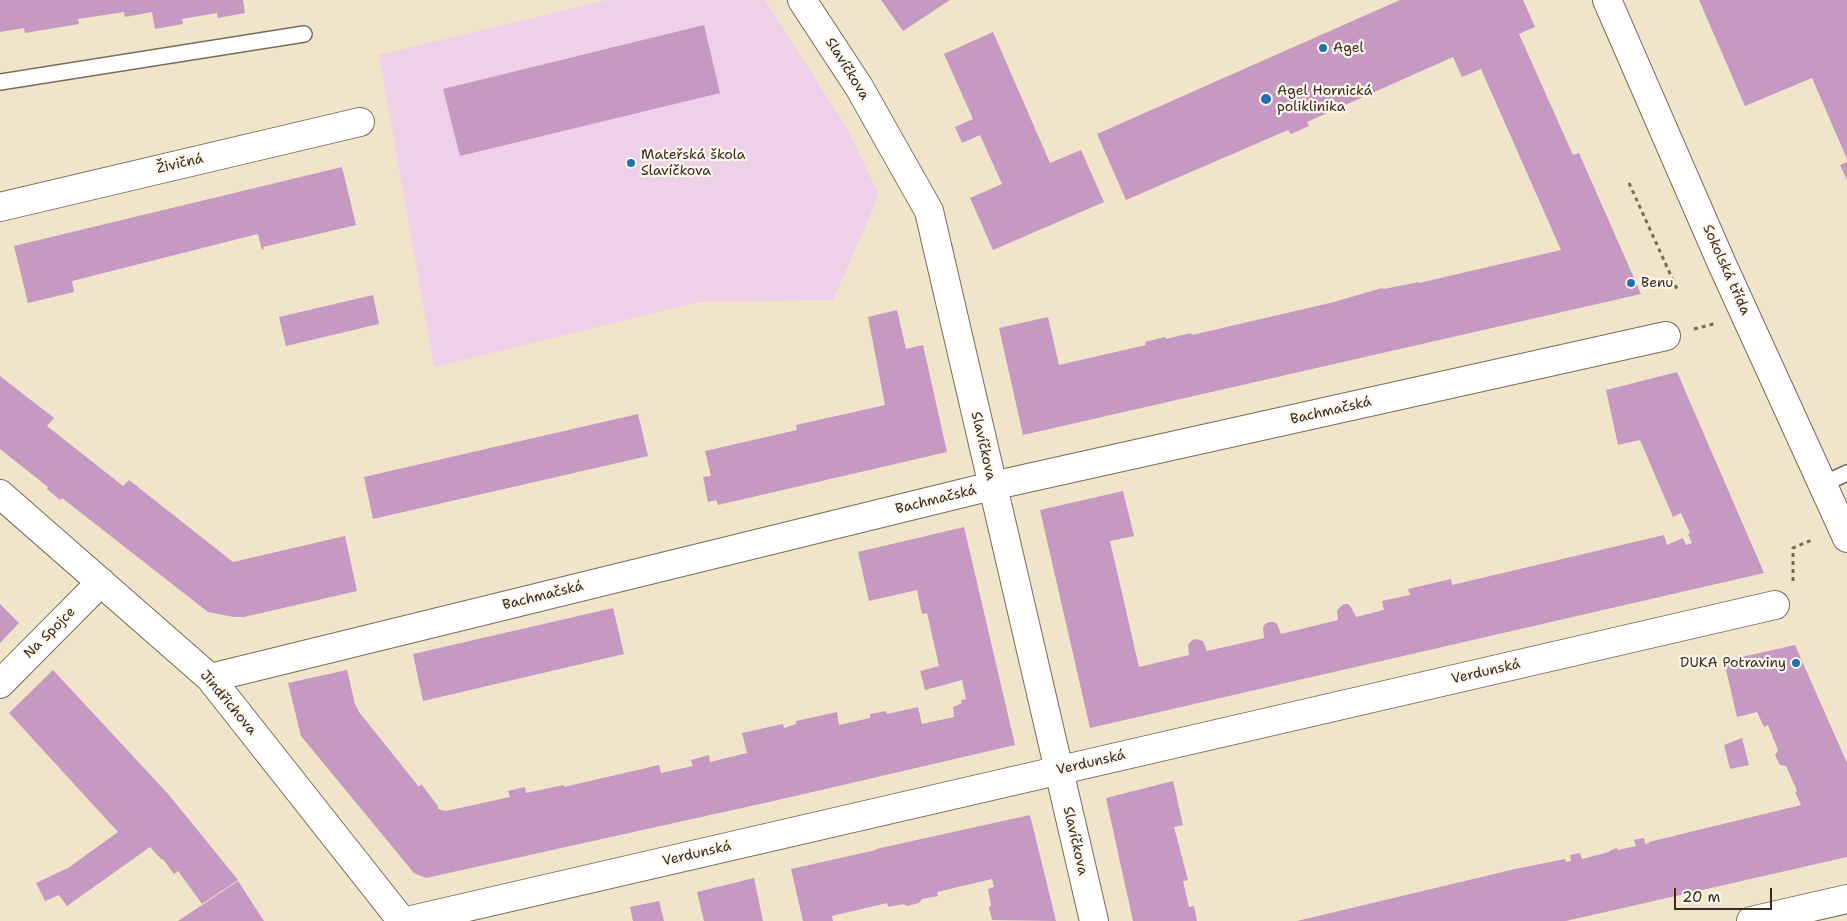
<!DOCTYPE html>
<html>
<head>
<meta charset="utf-8">
<style>
	body { margin:0 }
	#map { position:relative; width:1847px; height:921px; overflow:hidden; background:#f0e5ca; font-family:"Shantell Sans",sans-serif }
	canvas { display:block }
	.scale { position:absolute; left:1674px; top:888px; width:98px; height:22px; box-sizing:border-box; border:2px solid #3b2a1e; border-top:0; padding-left:6px; font-size:15px; line-height:18px; white-space:nowrap; color:#3b2a1e; -webkit-text-stroke:4px #fbf7ec; paint-order:stroke }
</style>
</head>
<body>
<div id="map">
<canvas width="1847" height="921"></canvas>
<div class="scale">20 m</div>
</div>
<script>
const c = document.querySelector('canvas').getContext('2d');
c.lineJoin = 'round';
function paint(path, color) {
  c.fillStyle = color;
  c.fill(path, 'evenodd');
}
function stroke(path, color, width, dash) {
  c.strokeStyle = color;
  c.lineWidth = width;
  c.lineCap = dash ? 'butt' : 'round';
  c.setLineDash(dash || []);
  c.stroke(path);
}
function label(font, color, halo, rows, align = 'center') {
  c.font = font + ' "Shantell Sans",sans-serif';
  c.lineWidth = 4.5;
  c.setLineDash([]);
  c.textBaseline = 'middle';
  c.strokeStyle = halo;
  c.fillStyle = color;
  for (const [text, x, y, turn = 0] of rows) {
    c.save();
    c.translate(x, y);
    c.rotate((+turn || 0) * Math.PI / 180);
    c.textAlign = isNaN(turn) ? turn : align;
    if (halo) c.strokeText(text, 0, 0);
    c.fillText(text, 0, 0);
    c.restore();
  }
}
paint(new Path2D(`
	M607 0H765L848 130 879 195 833 300 699 302 434 367 379 55Z`), '#eed0e8');
paint(new Path2D(`
	M0 0H243L245 13 218 18 217 13 182 19 183 24 155 29 152 12 125 17 124 12 78 19 79 24 25 33 24 28 0 32Z
	M881 0H950L903 31Z
	M1400 0H1523L1535 27 1519 34 1573 155 1579 153 1641 294 1023 435 999 328 1048 317 1059 365 1146 345 1145 342 1165 337 1166 339 1191 333 1192 335 1334 302 1382 288 1384 289 1419 282V283L1561 250 1481 69 1462 77 1453 57 1307 122 1309 126 1291 134 1288 130 1126 200 1097 134Z
	M1699 0H1847V159L1812 78 1745 106Z
	M704 25 720 93 460 156 443 89Z
	M993 32 1050 163 1081 150 1104 202 993 250 970 198 1002 184 980 135 962 143 955 127 973 119 944 54Z
	M1847 162V180L1840 165Z
	M342 167 356 225 263 247 264 249 262 250 258 234 72 281 74 292 28 303 14 246Z
	M373 295 379 324 286 346 279 317Z
	M897 310 906 349 923 345 947 452 718 505 716 500 708 502 703 477 711 476 705 451 797 430 796 425 885 405 868 317Z
	M1677 372 1764 573 1090 728 1040 510 1123 491 1134 536 1110 541 1139 667 1189 655 1188 645 1191 641 1195 639 1203 641 1207 651 1264 638 1263 628 1265 624 1269 622H1274L1277 624 1281 634 1338 620 1337 611 1340 607 1344 604H1348L1351 607 1356 617 1384 610 1382 601 1410 595 1408 589 1451 579 1452 585 1664 535 1667 545 1683 538 1686 545 1692 543 1688 534 1690 533 1681 513 1673 517 1640 440 1618 445 1606 390Z
	M0 376 54 418 47 426 123 486 129 480 233 562 345 536 357 591 244 617H234L208 612 62 498 60 500 47 489 48 487 0 449Z
	M638 414 648 456 373 519 364 477Z
	M964 527 1015 745 778 800 426 878 414 873 301 736 288 683 347 670 355 704 359 712 419 787 421 784 438 806V809L446 811 510 797 508 791 525 787 526 793 564 785V787L659 765 661 773 693 766 691 760 709 755 710 762 747 753 742 733 783 724 784 728 796 724V721L837 712 839 725 870 718V714L886 711 887 714 918 707 922 724 954 717 953 707 962 703 961 700 966 699 962 680 925 690 920 671 939 666 927 613 922 614 917 590 869 601 858 552Z
	M0 604 19 623 0 643Z
	M613 608 624 654 423 701 413 654Z
	M1795 645 1847 763V857L1566 921H1297L1515 869 1565 859 1566 862 1571 861 1570 855 1580 853 1582 859 1609 852V851L1617 848 1618 850 1636 846 1634 840 1644 838 1645 844 1649 843V842L1801 805 1795 792 1797 791 1786 766 1780 765 1775 755 1778 750 1768 725 1764 727 1757 712 1737 717 1724 661Z
	M53 670 169 795 238 880 202 904 178 871 174 874 163 859 162 860 150 847 67 906 59 895 45 901 36 883 68 868 118 832 9 713Z
	M1742 738 1749 765 1730 769 1724 745Z
	M1173 781 1183 825 1174 827 1188 880 1183 881 1189 907 1194 906 1197 921H1133L1106 798Z
	M1030 815 1056 921 992 920 989 908 991 905 988 889 994 887 992 879 937 892 938 896 922 899 919 903 907 906 904 904 888 907 887 903 832 916 833 921H803L791 869 876 850V849Z
	M754 878 763 921H704L697 892Z
	M238 881 264 921H178Z
	M659 901 664 921H633L630 907Z`), '#c599c1');
const lane = new Path2D(`
	M0 82 304 34
	M1823 484 1847 473`);
const street = new Path2D(`
	M802 0 859 87 929 211 1094 921
	M1607 0 1722 264 1847 538
	M0 207 360 122
	M0 494 210 678 402 921
	M210 678 992 486 1666 336
	M0 684 101 582
	M407 921 1775 605
	M1751 921 1847 899`);
stroke(lane, '#7a6b5a', 18);
stroke(street, '#7a6b5a', 30);
stroke(new Path2D(`
	M1629 183 1677 289
	M1694 329 1717 323
	M1793 581V548L1814 539`), '#7a6b5a', 3, [4, 4]);
stroke(lane, '#fff', 15);
stroke(street, '#fff', 28);
for (const [x, y, r, color] of [
	[1323,48,5,"#1f6fb2"],
	[1266,99,6,"#1f6fb2"],
	[631,163,5,"#1f6fb2"],
	[1631,283,5,"#1f6fb2"],
	[1796,663,5,"#1f6fb2"]
]) {
  const dot = new Path2D();
  dot.arc(x, y, r, 0, 2 * Math.PI);
  c.fillStyle = color;
  c.fill(dot);
  stroke(dot, '#fbf7ec', 2);
}
label('14px', '#3b2a1e', '#fbf7ec', [
	["Agel",1333,48],
	["Agel Hornická",1277,91],
	["poliklinika",1277,107],
	["Mateřská škola",641,155],
	["Slavíčkova",641,171],
	["Benu",1641,283],
	["DUKA Potraviny",1786,663,"right"]
], 'left');
label('14px', '#3b2a1e', '#fbf7ec', [
	["Slavíčkova",847,69,58],
	["Živičná",180,164,-13],
	["Sokolská třída",1726,270,66],
	["Bachmačská",1331,411,-13],
	["Slavíčkova",983,446,77],
	["Bachmačská",936,500,-14],
	["Bachmačská",543,596,-14],
	["Na Spojce",50,633,-45],
	["Verdunská",1486,672,-13],
	["Jindřichova",228,703,50],
	["Verdunská",1091,763,-13],
	["Slavíčkova",1075,841,77],
	["Verdunská",697,854,-13]
]);
</script>
</body>
</html>
